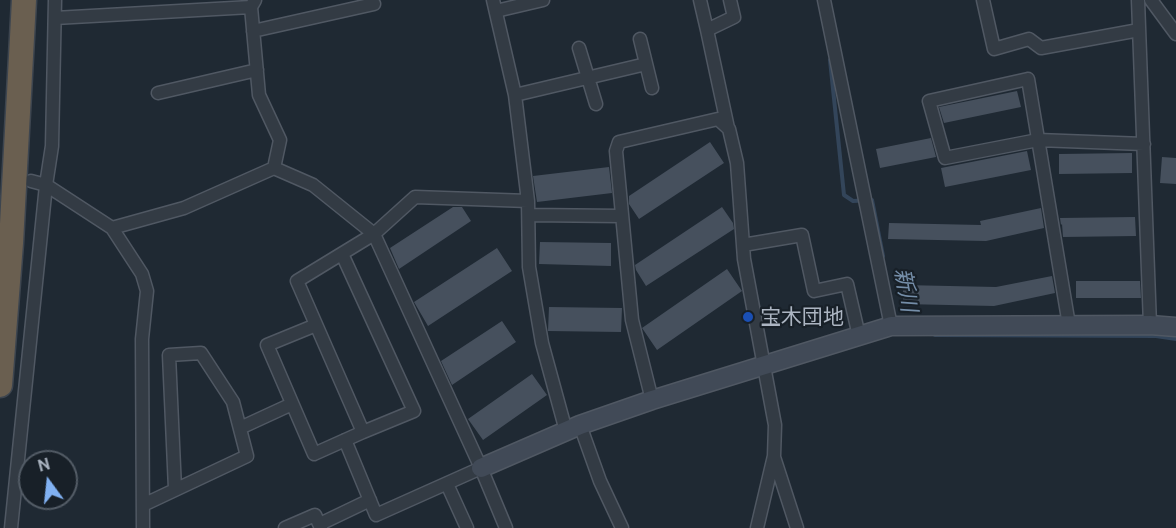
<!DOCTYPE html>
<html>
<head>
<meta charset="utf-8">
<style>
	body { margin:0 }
	#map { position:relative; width:1176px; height:528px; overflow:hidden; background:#1f2933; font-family:Ubuntu,sans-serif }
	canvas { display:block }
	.north { position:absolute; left:18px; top:450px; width:60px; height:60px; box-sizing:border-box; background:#182028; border:2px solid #535c66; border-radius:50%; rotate:345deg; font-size:16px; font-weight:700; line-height:24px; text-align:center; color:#acb5c2 }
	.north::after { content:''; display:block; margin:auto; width:21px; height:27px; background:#81b1f2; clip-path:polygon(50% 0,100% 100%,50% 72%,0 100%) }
</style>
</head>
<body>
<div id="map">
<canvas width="1176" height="528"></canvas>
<div class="north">N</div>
</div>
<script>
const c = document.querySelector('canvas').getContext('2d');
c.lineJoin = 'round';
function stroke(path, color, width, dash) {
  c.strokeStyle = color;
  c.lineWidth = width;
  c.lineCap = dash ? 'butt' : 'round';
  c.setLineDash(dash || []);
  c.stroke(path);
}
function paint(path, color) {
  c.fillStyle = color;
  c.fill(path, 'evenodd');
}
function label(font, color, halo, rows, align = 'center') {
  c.font = font + ' Ubuntu,"Noto Sans JP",sans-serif';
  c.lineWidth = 4.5;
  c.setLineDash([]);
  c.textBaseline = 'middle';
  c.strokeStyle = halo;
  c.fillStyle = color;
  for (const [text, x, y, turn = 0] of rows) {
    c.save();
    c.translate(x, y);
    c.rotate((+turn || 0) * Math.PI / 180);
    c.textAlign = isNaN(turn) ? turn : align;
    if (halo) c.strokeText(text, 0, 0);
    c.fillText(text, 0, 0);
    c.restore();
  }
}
stroke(new Path2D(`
	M830 60 844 195 853 201 872 200 883 256
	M935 335 1156 336 1176 339`), '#33455a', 4);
paint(new Path2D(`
	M1017 91 1021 107 944 123 939 107Z
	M931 138 936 157 880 168 876 149Z
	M710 142 724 163 639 219 629 204V196Z
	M1027 151 1031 170 945 187 941 168Z
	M1132 153V173L1059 174V154Z
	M1162 157 1176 158V184L1160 183Z
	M609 167 612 193 537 202 533 176Z
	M453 207H462L471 221 399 269 390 248Z
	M722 207 733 223 734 229 646 286 636 270 635 265Z
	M1041 208 1044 228 986 241 888 239 889 223 981 225 980 221Z
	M1135 217 1136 236 1063 237 1062 224 1061 225 1060 218Z
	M540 242 611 243V266L539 264Z
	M497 248 512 271 428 326 414 302Z
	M727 269 742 291 657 350 642 328Z
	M1052 276 1055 293 994 306 903 304V285L996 287Z
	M1076 281H1140L1141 298H1076Z
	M549 307 622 308 621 332 548 331Z
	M502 321 516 342 452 385 441 361Z
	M532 374 547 395 483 440 468 419Z`), '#46505d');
const street = new Path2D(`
	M255 0 251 7 259 95 280 140 274 168 313 185 374 234 481 468 506 528
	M493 0 515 95 528 201 529 267 542 343 566 431
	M700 0 707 30
	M824 0 891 326
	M983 0 994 49 1029 39 1041 48 1139 30
	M1138 0 1150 325
	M1151 0 1176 34
	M496 11 543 0
	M55 18 251 7
	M253 31 374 4
	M640 39 652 88
	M579 48 596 104
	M158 93 257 70
	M515 95 646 64
	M728 128 707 30 734 17 730 0
	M31 181 46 185 112 228 184 208 274 168
	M529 215 621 216
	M112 228 142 274 147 291 142 339 143 528
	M743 245 802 235 814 291 847 284 859 336
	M342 254 414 411 363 432
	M316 325 267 345 314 454 363 432 297 281 374 234 415 197 528 201
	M1069 325 1028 79 929 101 945 158 1038 140 1144 144
	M652 400 632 320 616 151 619 142 718 119 729 129 737 163 744 259 775 425 774 456 757 528
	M580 425 600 481 622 528
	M240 428 292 404
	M345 440 376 515 481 468
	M774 457 797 528
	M447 484 467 528
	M143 505 247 456 233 402 201 353 169 355 175 489
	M320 524 370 500
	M11 528 46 185 52 146 55 0
	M285 528 315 515 321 528`);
const secondary = new Path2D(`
	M481 468 580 425 652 400 891 326 1150 325 1176 327`);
const highway = new Path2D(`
	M0 385 11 243 24 0`);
stroke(street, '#505863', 15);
stroke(secondary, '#505863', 21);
stroke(highway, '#3d454f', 27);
stroke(street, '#333b44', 12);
stroke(secondary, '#414a57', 18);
stroke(highway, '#6a5f50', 24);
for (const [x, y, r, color] of [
	[748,317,6,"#1a4fb4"]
]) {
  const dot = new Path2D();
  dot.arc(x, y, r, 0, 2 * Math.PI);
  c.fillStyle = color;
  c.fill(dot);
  stroke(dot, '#182028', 2);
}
label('21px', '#acb5c2', '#182028', [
	["宝木団地",760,317]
], 'left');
label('italic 22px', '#758ea9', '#182028', [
	["新川",906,290,80]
]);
</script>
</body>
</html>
